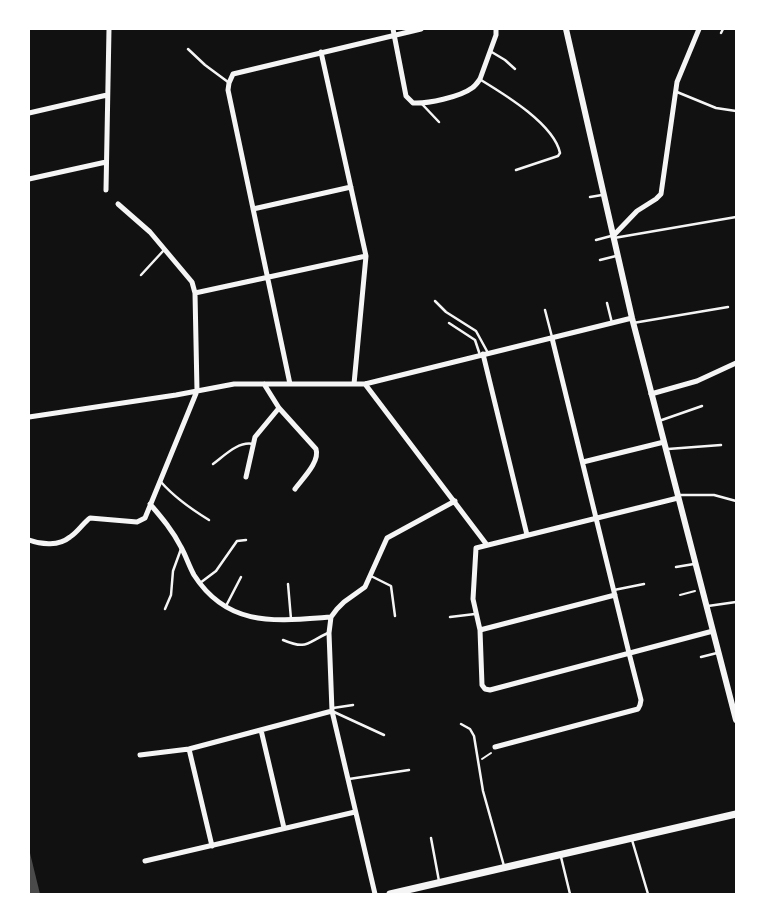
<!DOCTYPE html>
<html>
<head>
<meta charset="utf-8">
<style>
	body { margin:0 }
	#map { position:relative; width:765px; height:923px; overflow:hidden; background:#111; font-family:Montserrat,sans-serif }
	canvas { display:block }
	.frame { position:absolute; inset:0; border:30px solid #fff; pointer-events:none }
</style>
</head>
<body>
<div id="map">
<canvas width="765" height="923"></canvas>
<div class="frame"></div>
</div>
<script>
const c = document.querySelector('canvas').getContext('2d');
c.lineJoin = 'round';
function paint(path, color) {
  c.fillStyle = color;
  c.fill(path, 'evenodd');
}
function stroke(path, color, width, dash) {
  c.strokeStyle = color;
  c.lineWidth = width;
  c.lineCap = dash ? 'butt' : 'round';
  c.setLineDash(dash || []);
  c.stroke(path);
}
paint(new Path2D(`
	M29 849 40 894H29Z`), '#4a4a4a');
stroke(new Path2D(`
	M680 595 695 591
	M482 759 491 753`), '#f5f5f5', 2);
stroke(new Path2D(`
	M721 33 723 29
	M188 49 205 65 228 82
	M490 51 505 60 515 69
	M481 80C504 94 554 124 560 153L558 156 516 170
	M677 92 716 108 736 111
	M421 103 439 122
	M590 197 602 195
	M614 238 736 217
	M596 240 611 236
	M600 260 616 256
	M141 275 164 250
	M435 301 446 312 476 331 488 353
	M607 303 612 323
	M545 310 552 337
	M449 323 475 340 480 355
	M633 323 728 307
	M659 421 702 406
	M668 449 721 445
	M213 464C224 456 238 441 253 444
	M161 482C175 498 191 509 209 520
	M679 495H714L736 501
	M676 567 694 564
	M371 576 391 586 395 616
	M200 583 216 571 237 541 246 540
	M288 584 291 619
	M614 590 644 584
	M226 606 241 577
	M708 606 736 602
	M165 609 171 595 173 571 181 549
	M450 617 475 614
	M283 640C307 650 306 643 328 633
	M701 657 717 653
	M333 708 353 705
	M334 712 384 735
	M461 724 470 729 474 736 483 791 504 866
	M349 779 409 770
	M431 838 439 881
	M632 840 648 894
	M561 857 570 894`), '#f5f5f5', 2.5);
stroke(new Path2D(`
	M393 29 406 96 413 103C427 104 460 97 472 88 475 86 478 82 480 79L496 35V29
	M321 52 366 256 354 384
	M29 113 107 95
	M29 179 106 162
	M106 190 109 29
	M253 209 351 187
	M613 236 637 211 656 199 661 194 677 82 699 29
	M195 293 366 256
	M483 354 527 535
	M264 384 279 408 316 449C320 462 303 478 295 489
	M290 384 228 90 229 83 233 74 421 29
	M365 384 487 545
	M651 394 697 381 736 363
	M29 417 176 395 234 384H365L632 318
	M583 462 664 442
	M246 477 255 437 279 408
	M678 498 476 548 473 599 480 630 482 685 485 689 490 690 713 631
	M150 504C162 518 173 531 181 547 186 556 189 566 194 575 228 628 276 621 331 617
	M29 540C42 545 59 546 70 537 78 532 83 523 90 518L137 522 145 518 197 391 195 293 192 282 150 232 118 204
	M480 630 615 595
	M261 730 284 828
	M495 747 638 709 640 705 641 700 629 653 552 338
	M189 749 212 846
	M140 755 189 749 332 711
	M145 861 355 812
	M375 894 332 711 329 633 331 617 337 609 344 602 365 587 387 538 455 501`), '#f5f5f5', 5);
stroke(new Path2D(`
	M566 29 632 318 736 720`), '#f5f5f5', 6);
stroke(new Path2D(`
	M390 894 736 814`), '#f5f5f5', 7);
</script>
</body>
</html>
